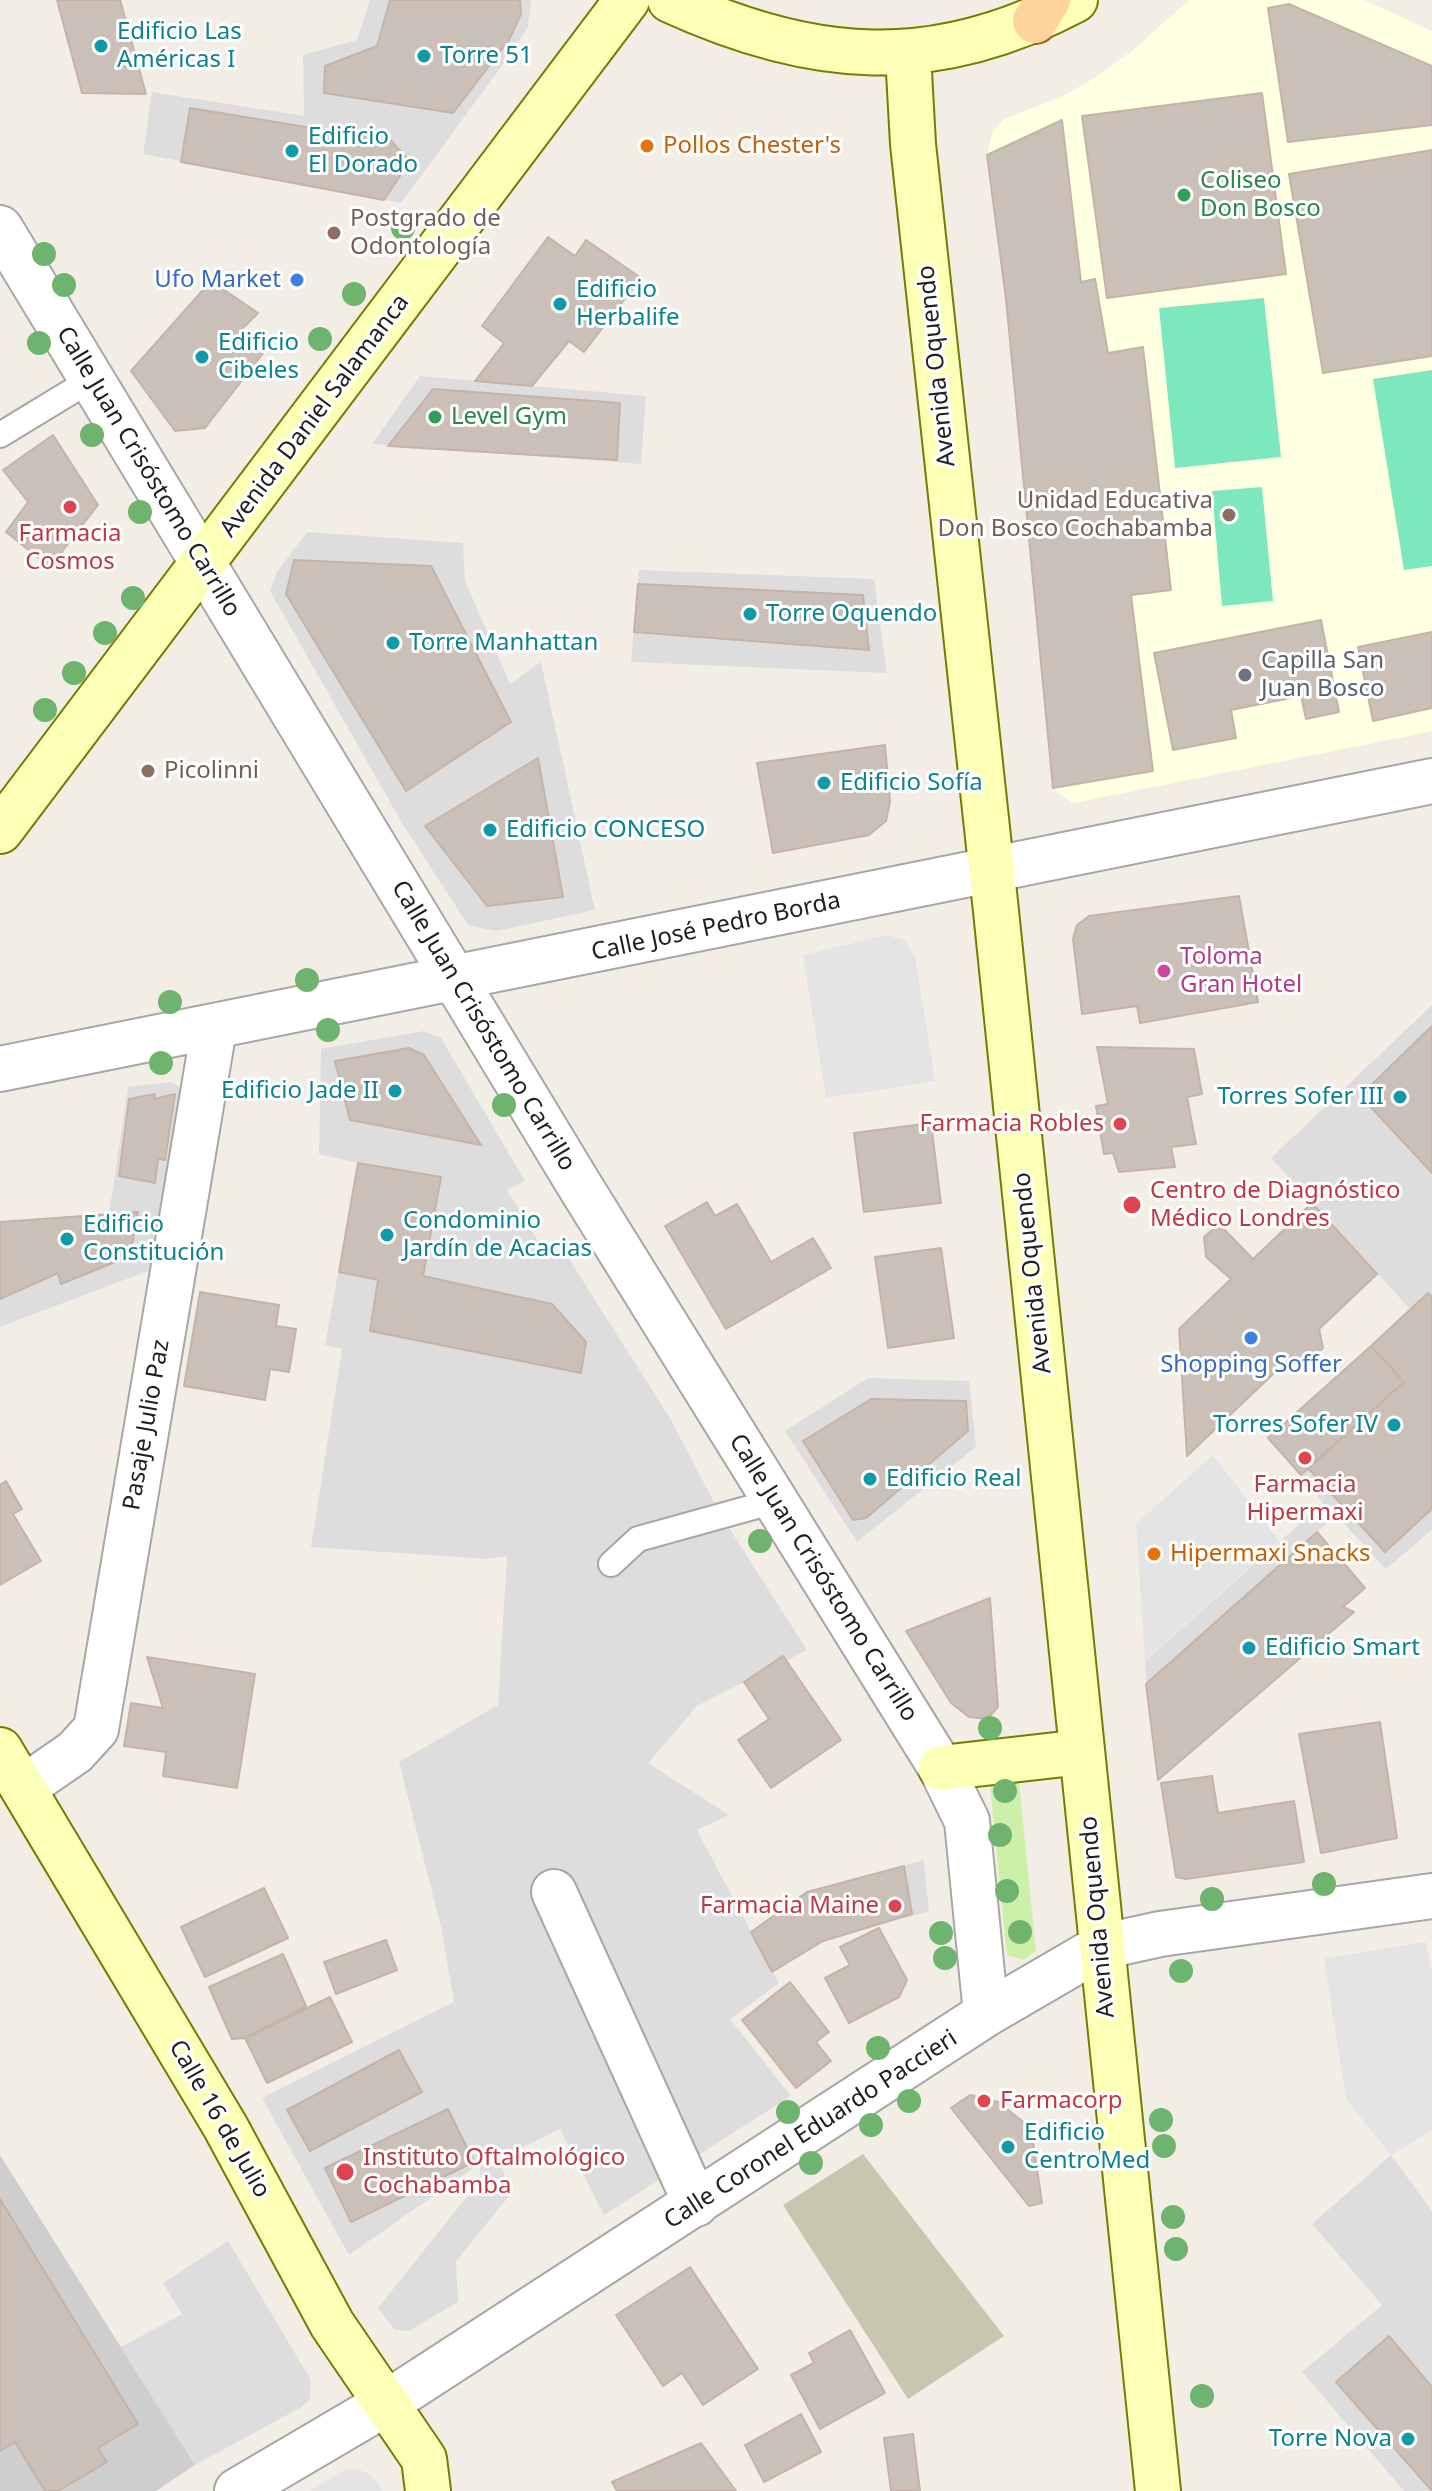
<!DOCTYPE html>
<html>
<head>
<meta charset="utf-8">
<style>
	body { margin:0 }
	canvas { display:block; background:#f2eee6 }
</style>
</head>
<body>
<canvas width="1432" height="2491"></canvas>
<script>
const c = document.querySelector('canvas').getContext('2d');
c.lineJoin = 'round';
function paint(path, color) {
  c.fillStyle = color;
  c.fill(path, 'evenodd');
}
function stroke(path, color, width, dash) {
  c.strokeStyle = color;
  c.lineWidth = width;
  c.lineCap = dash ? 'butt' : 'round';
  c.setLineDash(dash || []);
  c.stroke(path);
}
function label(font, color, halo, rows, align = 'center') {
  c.font = font + ' "Noto Sans",sans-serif';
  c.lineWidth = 6;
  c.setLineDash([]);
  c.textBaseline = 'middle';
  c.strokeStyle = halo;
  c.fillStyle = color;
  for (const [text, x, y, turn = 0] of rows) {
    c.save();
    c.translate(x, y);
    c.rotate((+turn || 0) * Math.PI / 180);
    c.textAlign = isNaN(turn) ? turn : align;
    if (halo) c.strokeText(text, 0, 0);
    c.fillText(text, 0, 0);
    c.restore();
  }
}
paint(new Path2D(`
	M370 0H530L531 4 528 26 515 48 401 203 143 154 152 92 304 116 303 55 357 40Z
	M420 376 646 396 641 464 372 444Z
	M307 532 463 543 465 581 510 684 541 662 595 910 496 931 468 925 402 823 270 591 277 572Z
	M639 570 874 579 887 673 631 662Z
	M1432 1005V1530L1386 1569 1336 1515 1146 1684 1145 1661 1323 1503 1301 1475 1404 1383 1371 1346 1410 1309 1271 1158Z
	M424 1031 441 1038 525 1181 507 1190 543 1249 564 1251 668 1415 722 1517 807 1650 697 1706 648 1763 729 1815 697 1830 751 1932 807 1892 924 1860 929 1911 823 1941 773 1972 779 1983 730 2019 791 2096 604 2215 560 2129 500 2159 510 2195 456 2261 458 2302 409 2331 395 2330 378 2308 481 2179 479 2164 349 2255 262 2098 454 2002 441 1927 399 1762 498 1705 507 1556 487 1559 311 1547 342 1349 325 1345 358 1163 319 1154 321 1049Z
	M170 1082 178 1086 184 1097 161 1266 0 1327V1222L109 1214 128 1087Z
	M868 1378 969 1381 976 1447 857 1542 785 1431Z
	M1391 2155 1432 2211V2491H1404L1302 2372 1382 2305 1312 2224Z
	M228 2241 311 2380 310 2399 300 2408 195 2465 121 2347 182 2314 163 2283Z`), '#dedddd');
paint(new Path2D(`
	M1189 0H1364L1432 31V731L1072 803 1053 788 1006 299 987 155 993 131 1004 119 1061 97 1093 79 1132 51Z`), '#ffffe1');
paint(new Path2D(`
	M0 2155 195 2465 156 2491H0Z`), '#cecece');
paint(new Path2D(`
	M863 2154 1004 2336 908 2399 783 2205Z`), '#c7c7b0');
paint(new Path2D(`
	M1011 1775 1019 1782 1036 1951 1023 1960 1007 1955 990 1784Z`), '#ccf0a8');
paint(new Path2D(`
	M1264 298 1281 457 1175 468 1159 308Z
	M1432 370V566L1404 570 1373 379Z
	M1262 487 1273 601 1222 606 1212 491Z`), '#7de8bd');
paint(new Path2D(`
	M887 935 904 940 915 956 935 1081 826 1098 803 955Z
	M1213 1455 1279 1541 1145 1660 1136 1524Z
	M1426 1942 1432 1974V2130L1391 2155 1346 2099 1324 1959Z
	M355 2468 371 2475 383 2491H310L342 2471Z`), '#e4e4e4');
const building = new Path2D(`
	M57 0H120L146 94 82 93Z
	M390 0H520L521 14 509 40 453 113 324 93 325 66 377 46Z
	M1289 4 1432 66V125L1288 142 1268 8Z
	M1262 93 1286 274 1107 298 1082 116Z
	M190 108 391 141 410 161 384 200 181 162Z
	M1062 120 1081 282 1095 279 1108 353 1143 347 1171 590 1131 595 1153 771 1053 788 1006 299 987 155Z
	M1432 150V356L1323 373 1289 174Z
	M548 237 575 256 586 240 641 278 584 352 569 341 532 386 475 381 504 343 482 326Z
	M211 281 258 313 241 330 271 343 205 428 175 431 131 371Z
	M433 389 620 403 617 460 388 446Z
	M53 435 98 505 50 567 6 532 28 502 3 470Z
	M294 560 431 566 511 722 406 791 286 594Z
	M638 584 863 595 869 650 634 632Z
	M1321 620 1339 712 1306 719 1301 696 1231 710 1236 738 1173 750 1154 653Z
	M1432 632V708L1373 721 1358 647Z
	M885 745 890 802 886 821 869 835 773 853 757 763Z
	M538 758 563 897 487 906 425 826Z
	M1239 896 1258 1002 1140 1023 1137 1006 1082 1014 1073 939 1077 925 1089 916Z
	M1432 1026V1173L1368 1104 1367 1089Z
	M1097 1047 1194 1049 1202 1094 1187 1097 1196 1144 1171 1147 1175 1167 1119 1172 1113 1153 1104 1154 1096 1106 1108 1104Z
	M409 1048 424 1055 481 1145 350 1120 335 1061Z
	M155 1094 154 1099 175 1094 165 1160 158 1159 155 1183 119 1176 129 1099Z
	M931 1123 941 1203 864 1212 854 1133Z
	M358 1163 441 1177 423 1276 552 1304 586 1342 581 1373 370 1331 378 1280 339 1272Z
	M707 1202 715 1216 737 1204 771 1262 813 1238 831 1268 726 1329 665 1226Z
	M1312 1203 1377 1274 1319 1329 1323 1348 1302 1366 1292 1356 1187 1456 1179 1329 1231 1279 1206 1257 1204 1237 1219 1224 1253 1259Z
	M138 1212 130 1256 61 1284 58 1273 0 1299V1222Z
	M941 1248 954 1338 888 1348 875 1257Z
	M200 1292 279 1305 276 1326 296 1329 289 1372 270 1369 265 1400 184 1386Z
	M1428 1293 1432 1297V1509L1385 1552 1308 1468 1404 1382 1371 1346Z
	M1371 1346 1404 1382 1301 1475 1268 1438Z
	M871 1399 966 1401 968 1431 866 1518 853 1520 803 1441Z
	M6 1481 22 1509 13 1514 41 1561 0 1585V1485Z
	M1317 1532 1365 1588 1343 1607 1354 1612 1158 1780 1146 1684Z
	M990 1598 998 1707 987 1719 969 1717 951 1703 906 1631Z
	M783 1656 841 1740 771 1788 738 1740 769 1719 744 1682Z
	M147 1657 255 1674 237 1788 163 1776 166 1752 124 1746 131 1703 163 1708Z
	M1380 1722 1397 1838 1321 1853 1299 1734Z
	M1212 1776 1218 1813 1294 1801 1304 1862 1186 1879 1176 1877 1161 1783Z
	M904 1866 912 1914 823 1941 772 1972 751 1932 807 1892Z
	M264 1888 288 1938 205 1977 181 1927Z
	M879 1928 907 1980 899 1997 849 2023 825 1978 850 1965 840 1947Z
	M386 1940 397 1970 336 1994 324 1962Z
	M283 1954 306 2006 245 2038 232 2039 209 1987Z
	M790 1982 829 2032 816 2042 831 2061 796 2088 742 2020Z
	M330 1997 352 2042 267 2083 245 2038Z
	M399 2050 422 2092 310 2151 287 2110Z
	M970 2095 998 2102 1031 2128 1042 2203 1029 2206 951 2108Z
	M448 2109 474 2162 351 2222 325 2168Z
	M0 2199 138 2424 98 2448 107 2462 58 2491H45L15 2442 0 2451Z
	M690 2267 758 2369 703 2405 682 2373 663 2386 616 2315Z
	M850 2330 885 2393 820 2429 791 2375 814 2363 809 2353Z
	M1389 2336 1432 2387V2491L1336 2382Z
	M801 2414 821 2452 764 2482 745 2445Z
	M913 2434 920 2491H891L884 2438Z
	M701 2443 736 2491H617L612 2482Z`);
paint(building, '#cac0b8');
stroke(building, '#c5b3a7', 2);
const service = new Path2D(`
	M0 435 92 379
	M611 1564 638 1539 775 1501`);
const minor = new Path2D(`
	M0 228 578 1183 941 1768 967 1821 986 2014
	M0 1069 1432 781
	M23 1788 75 1752 96 1729 214 1028
	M554 1892 696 2204
	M237 2491 385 2404 986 2014 1101 1947 1160 1934 1432 1896`);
const secondary = new Path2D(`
	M670 0C812 65 933 75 1075 0
	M908 54 913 144 996 911 1158 2491
	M0 831 627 0
	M0 1750 225 2126 332 2324 424 2459 428 2491
	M941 1768 1082 1752`);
const primary = new Path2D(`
	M1035 21 1048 0`);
stroke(service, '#a7a7a7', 28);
stroke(minor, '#a7a7a7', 48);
stroke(secondary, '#737e00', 48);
stroke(primary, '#9c6600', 48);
stroke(service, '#fff', 24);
stroke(minor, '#fff', 44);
stroke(secondary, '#fcffb6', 44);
stroke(primary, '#ffd39d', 44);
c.fillStyle = '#6eb46e';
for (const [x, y] of [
	[403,228],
	[44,254],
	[64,285],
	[354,294],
	[320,339],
	[39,343],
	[92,435],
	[140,512],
	[133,598],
	[105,633],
	[74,673],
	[45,710],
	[307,980],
	[170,1002],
	[328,1030],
	[161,1063],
	[504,1105],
	[760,1541],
	[990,1728],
	[1005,1791],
	[1000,1835],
	[1324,1884],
	[1007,1891],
	[1212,1899],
	[1020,1932],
	[941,1933],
	[945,1958],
	[1181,1971],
	[878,2048],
	[909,2101],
	[788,2112],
	[1161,2120],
	[871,2125],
	[1164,2146],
	[811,2163],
	[1173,2217],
	[1176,2249],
	[1202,2396]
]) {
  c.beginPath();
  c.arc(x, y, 12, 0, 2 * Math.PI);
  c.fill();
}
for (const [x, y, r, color] of [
	[101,46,8,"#0f9aa8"],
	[424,56,8,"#0f9aa8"],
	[647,146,8,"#e8710a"],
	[292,151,8,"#0f9aa8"],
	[1184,195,8,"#2e9e5b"],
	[334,233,8,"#8d6e63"],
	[297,280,8,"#3f7fe0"],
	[560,304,8,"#0f9aa8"],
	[202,357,8,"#0f9aa8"],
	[435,417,8,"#2e9e5b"],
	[70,507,8,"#e0444e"],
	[1229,515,8,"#8d6e63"],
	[750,614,8,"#0f9aa8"],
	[393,643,8,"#0f9aa8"],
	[1245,675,8,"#6b7280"],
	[148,771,8,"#8d6e63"],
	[824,783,8,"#0f9aa8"],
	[490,830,8,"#0f9aa8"],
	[1164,971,8,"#d1479c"],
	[395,1091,8,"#0f9aa8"],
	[1400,1097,8,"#0f9aa8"],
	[1120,1124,8,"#e0444e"],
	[1132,1205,10,"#e0444e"],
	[387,1235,8,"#0f9aa8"],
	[67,1239,8,"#0f9aa8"],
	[1251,1338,8,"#3f7fe0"],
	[1394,1425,8,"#0f9aa8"],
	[1305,1458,8,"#e0444e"],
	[870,1479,8,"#0f9aa8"],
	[1154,1554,8,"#e8710a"],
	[1249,1648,8,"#0f9aa8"],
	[895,1906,8,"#e0444e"],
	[984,2101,8,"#e0444e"],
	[1008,2147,8,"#0f9aa8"],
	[345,2172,10,"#e0444e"],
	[1408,2439,8,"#0f9aa8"]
]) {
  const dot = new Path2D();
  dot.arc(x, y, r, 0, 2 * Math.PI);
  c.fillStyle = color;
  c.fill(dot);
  stroke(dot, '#fff', 3);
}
label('24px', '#0d838f', '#fff', [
	["Edificio Las",117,32],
	["Américas I",117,60],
	["Torre 51",440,56],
	["Edificio",308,137],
	["El Dorado",308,165],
	["Edificio",576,290],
	["Herbalife",576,318],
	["Edificio",218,343],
	["Cibeles",218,371],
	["Torre Oquendo",766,614],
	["Torre Manhattan",409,643],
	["Edificio Sofía",840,783],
	["Edificio CONCESO",506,830],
	["Edificio Jade II",379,1091,"right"],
	["Torres Sofer III",1384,1097,"right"],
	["Condominio",403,1221],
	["Jardín de Acacias",403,1249],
	["Edificio",83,1225],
	["Constitución",83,1253],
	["Torres Sofer IV",1378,1425,"right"],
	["Edificio Real",886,1479],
	["Edificio Smart",1265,1648],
	["Edificio",1024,2133],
	["CentroMed",1024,2161],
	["Torre Nova",1392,2439,"right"]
], 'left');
label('24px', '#c56008', '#fff', [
	["Pollos Chester's",663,146],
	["Hipermaxi Snacks",1170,1554]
], 'left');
label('24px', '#27864d', '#fff', [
	["Coliseo",1200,181],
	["Don Bosco",1200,209],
	["Level Gym",451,417]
], 'left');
label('24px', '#785e54', '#fff', [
	["Postgrado de",350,219],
	["Odontología",350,247],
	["Unidad Educativa",1213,501,"right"],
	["Don Bosco Cochabamba",1213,529,"right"],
	["Picolinni",164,771]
], 'left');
label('24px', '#366cbe', '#fff', [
	["Ufo Market",281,280],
	["Shopping Soffer",1251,1365,"center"]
], 'right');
label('24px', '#202020', '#fff', [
	["Avenida Oquendo",937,366,-96],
	["Avenida Daniel Salamanca",315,416,-53],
	["Calle Juan Crisóstomo Carrillo",148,472,59],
	["Calle José Pedro Borda",716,927,-12],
	["Calle Juan Crisóstomo Carrillo",483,1026,59],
	["Avenida Oquendo",1033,1273,-96],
	["Pasaje Julio Paz",147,1425,-80],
	["Calle Juan Crisóstomo Carrillo",823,1578,58],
	["Avenida Oquendo",1098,1917,-95],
	["Calle 16 de Julio",219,2119,60],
	["Calle Coronel Eduardo Paccieri",811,2130,-33]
]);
label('24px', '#be3a42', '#fff', [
	["Farmacia",70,534,"center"],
	["Cosmos",70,562,"center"],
	["Farmacia Robles",1104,1124,"right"],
	["Centro de Diagnóstico",1150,1191],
	["Médico Londres",1150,1219],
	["Farmacia",1305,1485,"center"],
	["Hipermaxi",1305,1513,"center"],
	["Farmacia Maine",879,1906,"right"],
	["Farmacorp",1000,2101],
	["Instituto Oftalmológico",363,2158],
	["Cochabamba",363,2186]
], 'left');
label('24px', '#5b616d', '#fff', [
	["Capilla San",1261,661],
	["Juan Bosco",1261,689]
], 'left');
label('24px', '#b23c85', '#fff', [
	["Toloma",1180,957],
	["Gran Hotel",1180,985]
], 'left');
</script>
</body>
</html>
